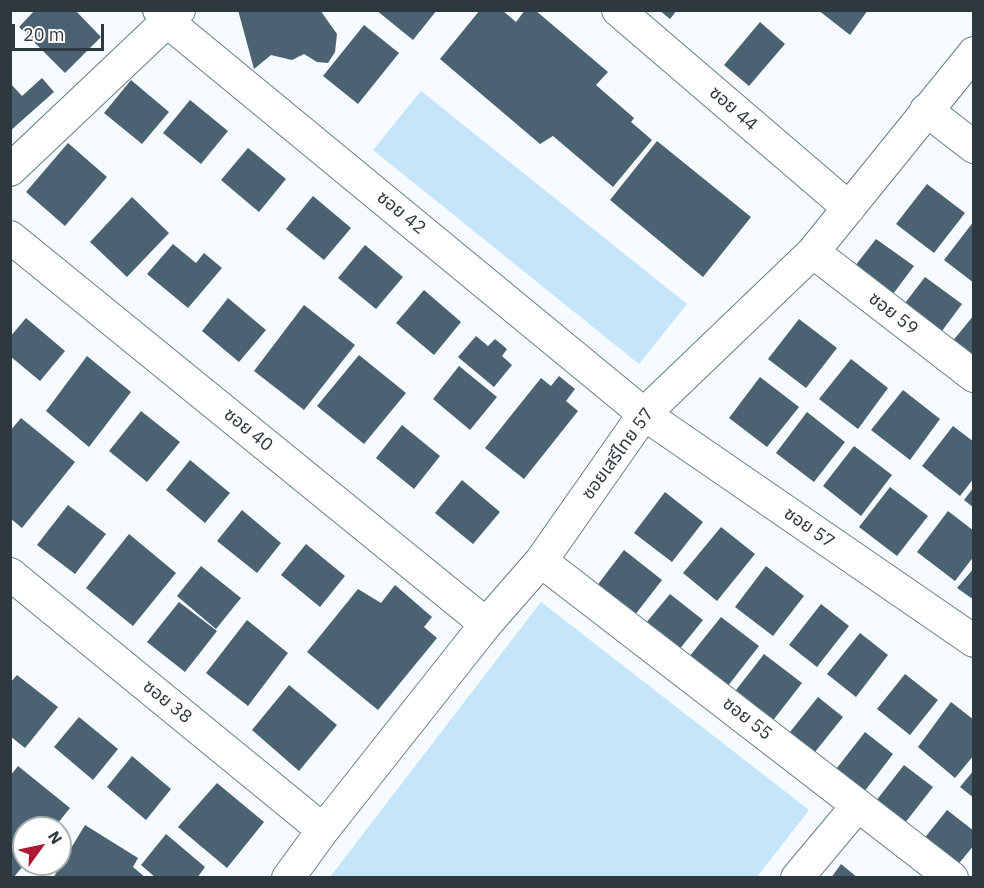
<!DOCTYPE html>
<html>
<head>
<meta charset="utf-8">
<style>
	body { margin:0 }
	#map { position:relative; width:984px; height:888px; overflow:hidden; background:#f5fbfe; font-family:"IBM Plex Sans",sans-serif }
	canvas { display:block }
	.frame { position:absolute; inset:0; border:12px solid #2d383f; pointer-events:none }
	.north { position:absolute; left:12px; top:816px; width:60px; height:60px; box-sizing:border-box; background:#fff; border:2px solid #abafb2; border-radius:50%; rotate:57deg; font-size:16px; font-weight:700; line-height:24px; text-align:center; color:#2d383f }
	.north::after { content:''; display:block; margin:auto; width:21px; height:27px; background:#ae1933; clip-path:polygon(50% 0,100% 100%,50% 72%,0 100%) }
	.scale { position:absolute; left:12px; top:24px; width:92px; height:27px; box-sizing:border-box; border:3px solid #2d383f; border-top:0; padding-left:8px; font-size:18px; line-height:21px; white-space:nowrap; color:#2d383f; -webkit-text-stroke:4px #fff; paint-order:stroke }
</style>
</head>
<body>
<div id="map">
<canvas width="984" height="888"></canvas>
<div class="frame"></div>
<div class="north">N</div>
<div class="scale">20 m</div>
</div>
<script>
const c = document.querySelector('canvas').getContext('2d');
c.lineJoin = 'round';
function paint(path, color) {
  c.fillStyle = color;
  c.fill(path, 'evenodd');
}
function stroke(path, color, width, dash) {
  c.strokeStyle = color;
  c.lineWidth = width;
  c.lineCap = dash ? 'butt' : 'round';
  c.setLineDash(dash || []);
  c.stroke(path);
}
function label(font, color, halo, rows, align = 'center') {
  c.font = font + ' "IBM Plex Sans","Noto Sans Thai",sans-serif';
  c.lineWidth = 6;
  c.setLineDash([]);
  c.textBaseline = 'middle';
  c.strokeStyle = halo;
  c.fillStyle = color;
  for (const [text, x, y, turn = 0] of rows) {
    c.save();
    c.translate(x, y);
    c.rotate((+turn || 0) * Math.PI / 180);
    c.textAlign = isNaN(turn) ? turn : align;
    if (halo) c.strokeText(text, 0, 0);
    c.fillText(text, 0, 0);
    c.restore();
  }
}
paint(new Path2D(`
	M421 91 687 304 639 364 373 150Z
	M541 602 809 810 757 877H330Z`), '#c5e5fa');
paint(new Path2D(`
	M35 10H75L101 37 65 73 19 27Z
	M238 10H320L337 34 335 52 328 63 317 62 304 54 292 60 271 55 254 69Z
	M376 10H437L413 40Z
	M480 10H502L516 22 525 10H535L608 72 596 85 634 118 631 122 652 140 613 187 553 136 540 144 440 59Z
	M659 10H677L670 19Z
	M818 10H868L850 35Z
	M760 22 785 44 749 86 724 65Z
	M364 25 399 53 358 104 323 76Z
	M42 78 54 92 10 131V83L22 96Z
	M131 80 169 112 142 144 104 113Z
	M190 100 228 131 201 164 163 133Z
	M657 141 751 217 703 277 610 200Z
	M68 143 107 177 65 226 26 192Z
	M248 148 286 179 259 212 221 180Z
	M927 184 965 213 934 253 896 224Z
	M313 196 351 228 324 260 286 229Z
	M132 197 169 233 127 277 90 242Z
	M974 221V283L944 260Z
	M876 239 914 266 893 294 855 266Z
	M173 244 196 263 204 253 222 268 188 308 147 274Z
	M365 245 403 277 376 309 338 278Z
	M925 277 962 304 939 335 902 307Z
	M424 290 461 322 434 355 396 323Z
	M228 298 266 330 239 362 202 331Z
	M304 305 355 345 304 410 254 371Z
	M974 315V369L947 348Z
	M26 318 65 351 40 381 10 356V337Z
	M799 319 837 348 806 388 768 359Z
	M476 336 488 346 495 339 507 349 502 356 512 365 494 387 458 357Z
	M359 355 406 393 364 444 317 406Z
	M87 356 131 392 89 447 46 411Z
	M851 359 888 388 858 429 819 399Z
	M459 366 497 397 470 430 433 399Z
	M559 376 575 389 566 401 578 411 524 479 485 448 541 378 551 386Z
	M760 377 799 407 767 447 729 418Z
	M903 390 940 419 910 460 871 430Z
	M141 411 180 442 147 482 109 451Z
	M807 412 845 442 814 482 776 453Z
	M21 418 75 462 22 528 10 518V431Z
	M402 425 440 456 414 489 376 458Z
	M953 426 974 442V478L960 496 922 466Z
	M854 446 892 475 861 516 823 486Z
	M190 460 230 493 205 523 166 490Z
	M462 480 500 512 473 544 435 513Z
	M890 487 928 516 897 556 859 527Z
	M974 487V508L964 500Z
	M665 492 703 522 672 562 634 533Z
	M68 505 106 534 75 574 37 545Z
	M242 510 281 543 257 573 217 541Z
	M948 511 974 531V556L955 581 917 552Z
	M721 527 755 554 717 601 683 573Z
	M129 534 176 573 133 626 86 588Z
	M306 544 345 576 320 607 281 575Z
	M624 550 662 580 631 620 593 591Z
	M201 566 241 598 216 629 177 596Z
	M766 566 804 596 773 636 735 607Z
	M974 568V600L957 588Z
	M395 585 432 617 424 627 437 638 378 710 307 652 358 589 381 603Z
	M670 594 703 620 674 656 641 629Z
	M179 602 217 631 185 672 147 642Z
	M821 604 849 626 817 667 789 645Z
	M721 617 759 646 727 687 689 657Z
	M247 620 288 653 248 706 206 673Z
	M860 633 888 655 856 697 827 674Z
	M764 654 802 683 771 723 733 694Z
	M905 674 938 700 910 735 877 709Z
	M17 675 58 707 25 748 10 736V683Z
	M289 685 337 725 299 771 252 730Z
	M818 697 843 717 811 757 786 737Z
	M951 702 974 720V755L955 778 918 747Z
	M79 717 118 749 93 780 54 747Z
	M865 732 893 754 861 796 833 773Z
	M132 756 171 789 146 820 107 787Z
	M904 765 933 787 901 828 872 806Z
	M18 766 70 808 54 828H24V865L13 878 10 876V776Z
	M974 770V798L960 787Z
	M217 783 264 822 227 868 178 827Z
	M947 810 974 831V845L952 872 919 845Z
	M85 825 138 858 133 867 146 878H53Z
	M166 834 205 867 197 878H156L141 865Z
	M841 864 858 878H831Z`), '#4a6271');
const minor = new Path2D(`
	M159 10 168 22 644 414 974 641
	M618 10 849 208
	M926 110 974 147
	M10 170 179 10
	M10 237 486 624
	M813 252 974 376
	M541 561 952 878
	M10 574 323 830
	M288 878 323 830 486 624 541 561 644 414 813 252 974 53
	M797 878 858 805`);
stroke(minor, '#667e8e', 34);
stroke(minor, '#fff', 32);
label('18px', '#2d383f', '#fff', [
	["ซอย 44",733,109,41],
	["ซอย 42",401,213,39],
	["ซอย 59",893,314,38],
	["ซอย 40",248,430,39],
	["ซอยเสรีไทย 57",618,454,-54],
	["ซอย 57",809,528,35],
	["ซอย 38",167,702,39],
	["ซอย 55",747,719,38]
]);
</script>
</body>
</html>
